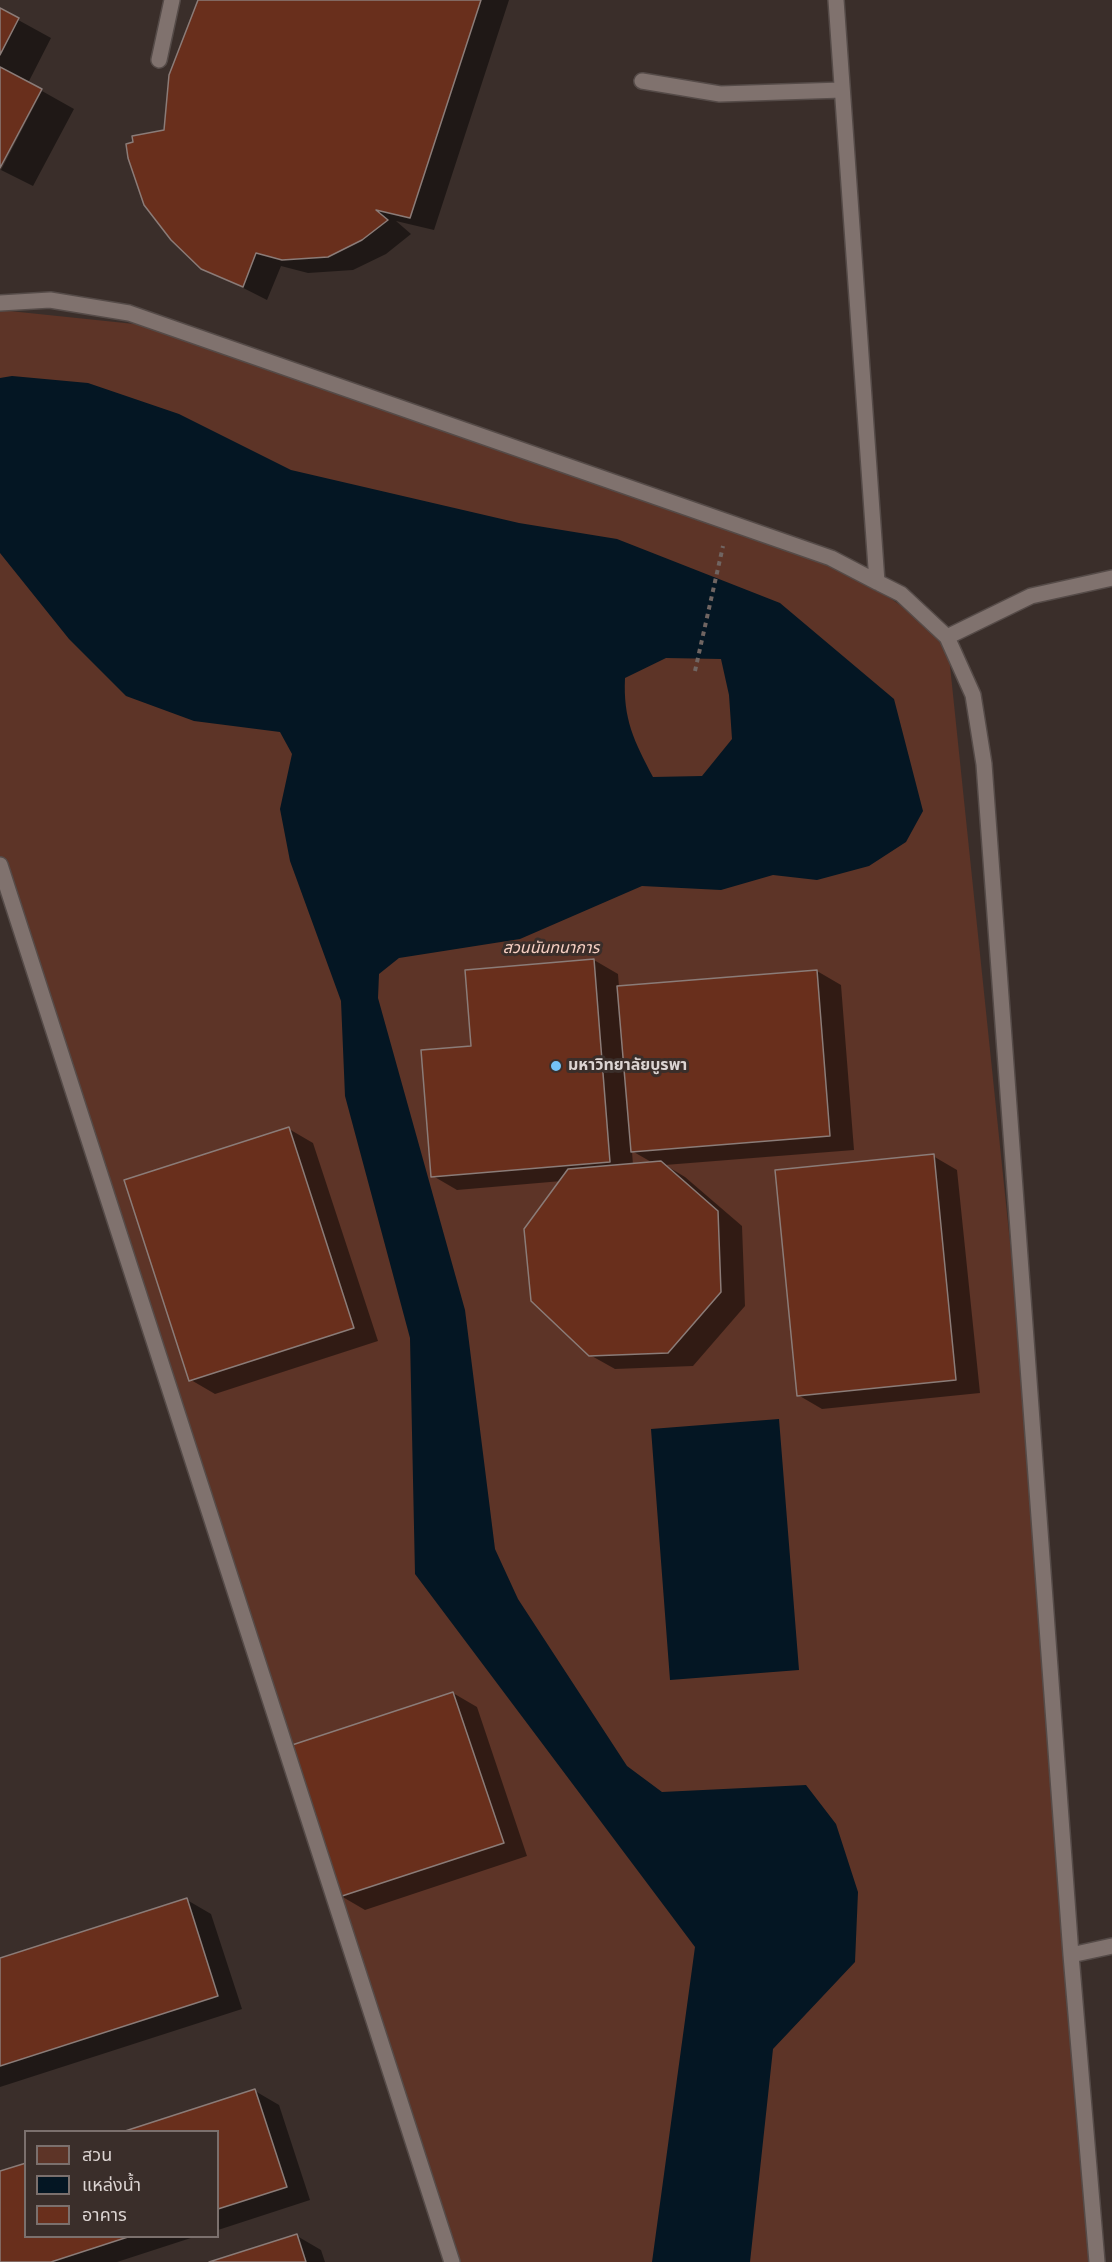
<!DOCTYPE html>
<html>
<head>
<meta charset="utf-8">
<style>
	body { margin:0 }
	#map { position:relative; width:1112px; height:2262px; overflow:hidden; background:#3a2e2a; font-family:"Times New Roman","Noto Sans Thai",serif }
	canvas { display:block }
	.legend { position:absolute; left:24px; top:2130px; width:195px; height:108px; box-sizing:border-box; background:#3a2e2a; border:2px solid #7b706d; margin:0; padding:8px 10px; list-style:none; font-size:18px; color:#dcd4d2 }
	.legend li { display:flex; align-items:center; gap:12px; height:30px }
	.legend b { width:30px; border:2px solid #7b706d }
</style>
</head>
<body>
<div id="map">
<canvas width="1112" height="2262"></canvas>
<ul class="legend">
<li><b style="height:16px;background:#5d3427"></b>สวน</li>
<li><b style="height:16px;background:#041623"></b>แหล่งน้ำ</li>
<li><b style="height:16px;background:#692f1c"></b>อาคาร</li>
</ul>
</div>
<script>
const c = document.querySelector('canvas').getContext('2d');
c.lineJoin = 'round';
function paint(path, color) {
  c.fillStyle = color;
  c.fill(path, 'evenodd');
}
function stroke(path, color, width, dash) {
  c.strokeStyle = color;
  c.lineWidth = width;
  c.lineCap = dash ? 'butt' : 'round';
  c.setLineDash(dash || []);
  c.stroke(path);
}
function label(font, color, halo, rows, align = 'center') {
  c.font = font + ' "Times New Roman","Noto Sans Thai",serif';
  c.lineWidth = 6;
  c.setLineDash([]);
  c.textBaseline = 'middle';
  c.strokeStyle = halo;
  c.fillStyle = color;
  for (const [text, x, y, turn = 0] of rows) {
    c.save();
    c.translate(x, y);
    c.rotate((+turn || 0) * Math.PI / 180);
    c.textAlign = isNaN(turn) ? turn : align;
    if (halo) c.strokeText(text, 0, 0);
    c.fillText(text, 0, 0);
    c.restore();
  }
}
paint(new Path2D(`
	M0 310 173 328 831 558 947 637 1041 1540 1098 2262H452L0 865Z`), '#5d3427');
paint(new Path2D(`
	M12 376 88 383 179 414 291 470 519 523 617 539 780 603 894 699 923 811 906 842 869 866 817 880 773 875 721 890 642 886 520 939 399 958 379 974 378 998 465 1310 495 1549 518 1599 627 1766 662 1792 806 1785 836 1824 858 1892 855 1962 773 2049 750 2262H652L695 1947 415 1574 410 1338 345 1096 341 1001 290 861 280 809 292 754 280 732 194 721 126 696 69 639 0 553V378ZM666 658 721 659 729 695 732 739 702 776 653 777C634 741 623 719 625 678Z
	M779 1419 799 1670 670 1680 651 1429Z`), '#041623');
paint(new Path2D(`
	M199 0H509L434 230 396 221 411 234 386 254 353 270 308 273 281 266 267 300 202 267 165 131Z
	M0 10 51 38 28 83 0 166Z
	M42 91 74 109 33 186 1 170Z
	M594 960 618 974 619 987 817 971 841 985 854 1150 665 1165 685 1177 742 1226 745 1306 693 1366 615 1369 590 1355 562 1181 457 1190 433 1176 473 1048ZM632 1151 653 1163 633 1165Z
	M289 1129 313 1143 378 1341 215 1394 191 1380Z
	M933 1156 957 1170 980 1393 822 1409 798 1395Z
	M453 1693 477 1707 527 1856 365 1910 341 1896Z
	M187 1900 211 1914 242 2009 0 2087V1959Z
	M255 2091 279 2105 310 2200 218 2230V2132Z
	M0 2172 26 2236H197L117 2262H0Z
	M297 2236 321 2250 325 2262H214Z`), '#0007');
const building = new Path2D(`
	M198 0H481L410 218 376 210 388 220 362 240 328 257 282 260 256 253 243 287 201 269 171 240 144 205 128 158 126 144 133 142 132 136 164 130 169 75Z
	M0 8 19 18 0 55Z
	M0 67 42 89 0 168Z
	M594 959 610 1162 431 1177 421 1050 471 1046 465 970Z
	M817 970 830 1136 631 1152 617 986Z
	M289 1127 354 1328 189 1381 124 1180Z
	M934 1154 956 1380 797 1396 775 1170Z
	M661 1161 718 1211 721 1292 668 1353 589 1356 531 1301 524 1229 568 1169Z
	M453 1692 504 1843 339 1897 289 1746Z
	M187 1898 218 1996 0 2066V1958Z
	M255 2089 287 2187 218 2209V2132H122Z
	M26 2163V2236H131L51 2262H0V2171Z
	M297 2234 306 2262H209Z`);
paint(building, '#692f1c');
stroke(building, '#8b7c78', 1.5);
const lane = new Path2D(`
	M836 0 877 582
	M159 60 172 0
	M642 81 720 94 842 90
	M0 303 50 300 129 313 831 558 877 582 901 594 947 637 973 695 984 764 1071 1955 1097 2262
	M947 637 1031 596 1112 578
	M0 865 452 2262
	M1071 1955 1112 1946`);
stroke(lane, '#554b48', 18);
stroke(new Path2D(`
	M695 671 723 546`), '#706562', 4, [4.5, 4.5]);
stroke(lane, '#80726e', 15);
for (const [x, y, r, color] of [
	[556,1066,6,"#73c1f5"]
]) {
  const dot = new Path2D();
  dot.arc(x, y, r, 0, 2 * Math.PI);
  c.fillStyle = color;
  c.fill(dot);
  stroke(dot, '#3a2e2a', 2);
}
label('italic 16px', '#f7d0c3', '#3a2e2a', [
	["สวนนันทนาการ",551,949]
]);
label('bold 16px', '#dcd4d2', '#3a2e2a', [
	["มหาวิทยาลัยบูรพา",568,1066]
], 'left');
</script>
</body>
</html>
